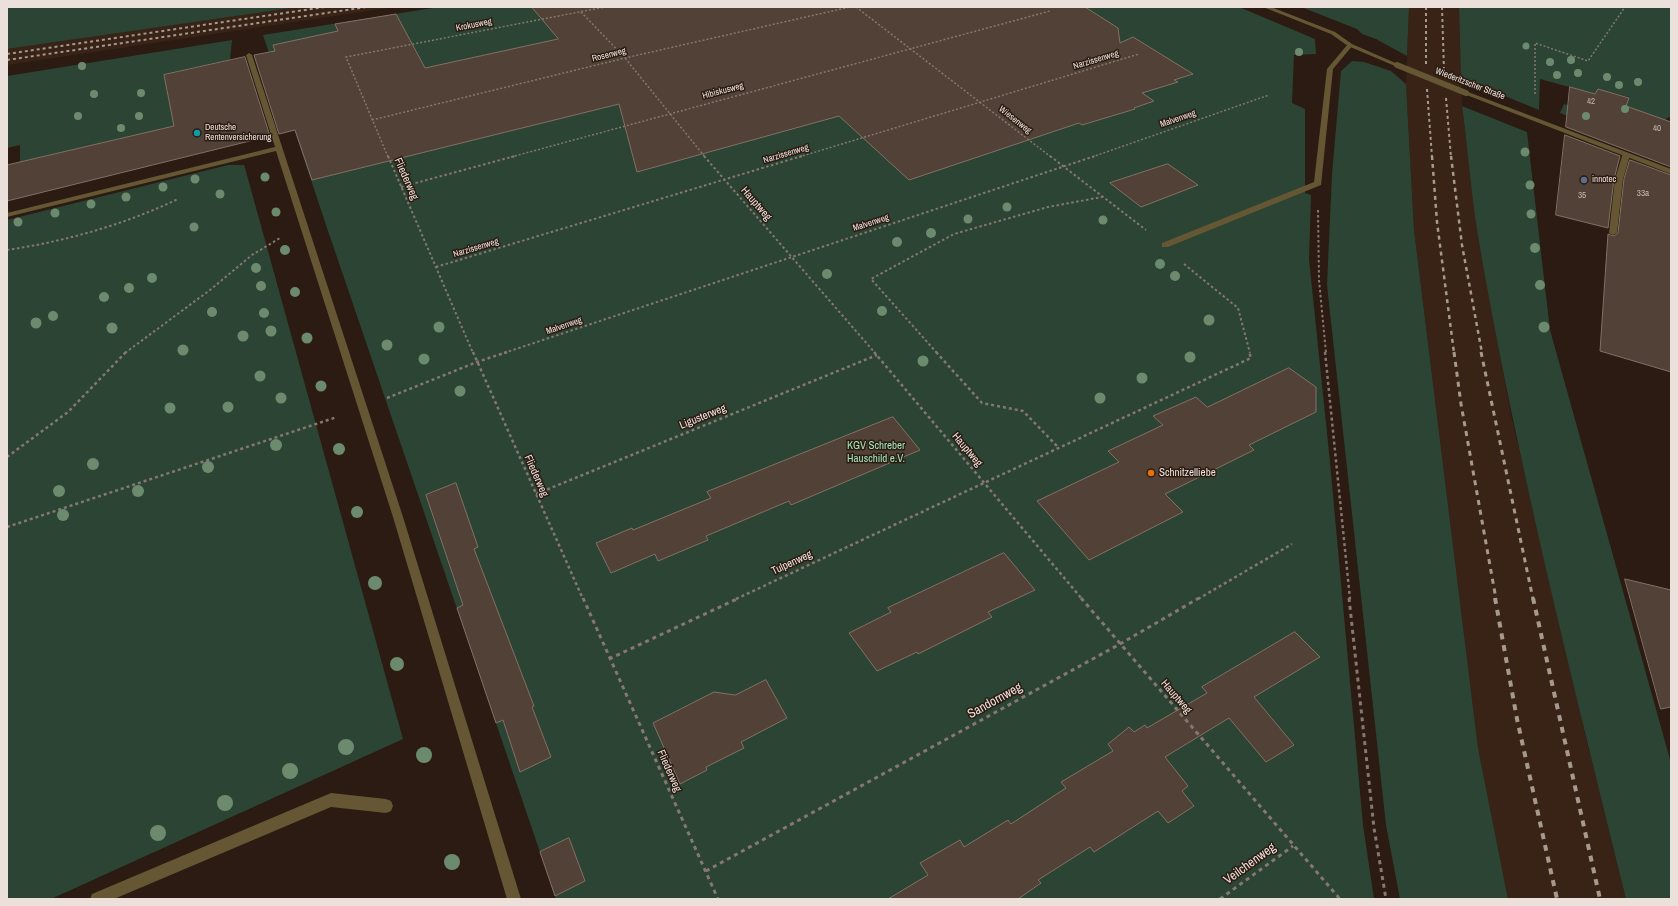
<!DOCTYPE html>
<html>
<head>
<meta charset="utf-8">
<style>
	body { margin:0 }
	#map { position:relative; width:1678px; height:906px; overflow:hidden; background:#2b1b12; font-family:"Archivo Narrow",sans-serif }
	canvas { display:block }
	.frame { position:absolute; inset:0; border:8px solid #ece1da; pointer-events:none }
</style>
</head>
<body>
<div id="map">
<canvas width="1678" height="906"></canvas>
<div class="frame"></div>
</div>
<script>
const c = document.querySelector('canvas').getContext('2d');
c.lineJoin = 'round';
function paint(path, color) {
  c.fillStyle = color;
  c.fill(path, 'evenodd');
}
function stroke(path, color, width, dash) {
  c.strokeStyle = color;
  c.lineWidth = width;
  c.lineCap = dash ? 'butt' : 'round';
  c.setLineDash(dash || []);
  c.stroke(path);
}
function label(font, color, halo, rows, align = 'center') {
  c.font = font + ' "Archivo Narrow",sans-serif';
  c.lineWidth = 3;
  c.setLineDash([]);
  c.textBaseline = 'middle';
  c.strokeStyle = halo;
  c.fillStyle = color;
  for (const [text, x, y, turn = 0] of rows) {
    c.save();
    c.translate(x, y);
    c.rotate((+turn || 0) * Math.PI / 180);
    c.textAlign = isNaN(turn) ? turn : align;
    if (halo) c.strokeText(text, 0, 0);
    c.fillText(text, 0, 0);
    c.restore();
  }
}
paint(new Path2D(`
	M294 7H395L7 65V49Z
	M1409 7H1459L1462 106 1478 233 1511 415 1585 734 1626 899H1508L1478 748 1414 230 1406 84Z`), '#382316');
paint(new Path2D(`
	M7 7H298L7 49Z
	M439 7H1239L1315 39 1316 54 1294 55 1292 103 1305 109V193L1311 195 1309 259 1330 462 1363 825 1374 899H556L327 228 263 35Z
	M1301 7H1409L1407 56 1376 39 1362 34 1357 29Z
	M1459 7H1671V118L1669 117 1665 120 1660 151 1560 113 1564 104 1611 117 1627 103 1629 97 1598 89 1595 94 1540 79 1539 110 1461 78Z
	M232 40 230 60 164 75 174 126 20 162V145L7 148V76Z
	M1352 61 1364 62 1391 71 1406 84 1414 230 1478 748 1508 899H1400L1386 825 1327 285 1332 174 1341 71Z
	M1462 106 1527 132 1550 330 1671 763V899H1626C1572 679 1516 459 1478 236 1471 193 1468 149 1462 106Z
	M228 165H244L245 168 403 739 51 899H7V220Z`), '#2b4434');
const building = new Path2D(`
	M532 7H1085L1118 28 1120 43 1133 37 1193 74 1174 80 1178 82 1142 93 1154 101 1134 108 1135 109 1082 125 1079 123 909 180 839 116 637 172 619 104 312 180 295 130 279 134 254 55 275 51 273 45 338 31 335 24 396 14 425 68 558 39Z
	M245 57 270 136 7 201V165L174 126 164 75Z
	M1570 87 1595 94 1598 89 1629 98 1626 106 1671 122V167L1566 127Z
	M1565 135 1620 156 1614 179 1608 228 1556 215Z
	M1630 160 1671 175V372L1600 351 1608 234 1614 236 1618 233 1624 179Z
	M1168 164 1198 185 1141 207 1110 183Z
	M1289 368 1316 387V412L1249 445 1254 450 1165 494 1183 512 1089 560 1037 501 1119 462 1108 451 1163 425 1153 416 1196 397 1207 407Z
	M893 417 920 450 791 505 789 501 706 536 708 540 658 561 655 554 611 573 596 543 632 528 633 530 711 498 707 492Z
	M456 483 478 547 474 549 534 706 532 707 551 757 520 772 503 720 496 723 457 608 463 605 426 495Z
	M1004 553 1035 590 988 612 992 617 918 654 917 652 877 671 849 633 891 612 888 608Z
	M1625 579 1671 590V707L1661 709Z
	M1295 632 1320 657 1254 697 1294 745 1266 762 1229 718 1165 757 1188 786 1182 791 1194 806 1168 823 1158 811 1094 852 1090 847 1038 880 1041 883 1018 899H888L928 875 920 863 960 840 964 847 1008 820 1011 824 1066 788 1061 782 1113 751 1108 744 1129 727 1134 732 1145 725 1147 728 1207 693 1202 687Z
	M766 680 787 718 741 742 744 748 706 767 707 770 680 784 653 723 714 692 735 695Z
	M569 838 585 881 555 896 540 852Z`);
paint(building, '#524136');
stroke(building, '#837065', 1);
stroke(new Path2D(`
	M856 7 1051 157
	M581 12 625 58 705 157
	M1535 94V43L1588 61 1625 7
	M372 120 625 58 850 7
	M388 157 346 57 605 7
	M511 157 1050 11
	M799 157 1139 54
	M1092 157 1269 95`), '#867870', 1.5, [2, 2]);
stroke(new Path2D(`
	M388 156 473 353
	M704 156 875 353
	M1050 156 1146 230
	M401 187 515 156
	M1318 210 1319 280 1326 353
	M7 250C67 241 123 225 178 199
	M1184 264 1238 308 1250 353
	M436 267 802 156
	M125 353 210 290 252 255 280 238
	M504 353 1095 156
	M937 353 871 279 954 234 1048 207 1102 197`), '#867870', 2, [2.5, 2.5]);
stroke(new Path2D(`
	M473 352 583 599
	M874 352 1082 599
	M936 352 982 403 1023 411 1058 447
	M1325 352 1350 599
	M387 398 477 362 507 352
	M7 457 68 412 126 352
	M536 494 877 355
	M7 527 337 417
	M736 599 1251 358 1249 352
	M1198 599 1292 544`), '#867870', 2.5, [3, 3]);
stroke(new Path2D(`
	M583 598 718 899
	M1081 598 1340 899
	M1349 598 1374 828 1386 899
	M609 659 739 598
	M706 871 1120 644 1199 598
	M1220 899 1293 846`), '#867870', 3, [4, 4]);
paint(new Path2D(`
	M1348 44 1353 45 1333 69 1321 185 1168 247H1162V243L1314 182 1327 69Z
	M249 53 252 55 403 517 521 899H507L393 517 276 151 7 217V213L275 147 246 55Z
	M1623 153 1630 155 1623 179 1617 233 1613 235 1609 233 1615 179Z
	M331 793 386 799 391 801 393 806 391 811 386 813 331 807 114 899H90L92 894Z`), '#655733');
paint(new Path2D(`
	M1263 7H1271L1335 32 1352 44 1400 65 1395 66 1348 46 1331 34Z
	M1464 92H1468L1671 169V174L1464 94Z`), '#655733');
stroke(new Path2D(`
	M1426 7V64
	M1442 7 1444 71
	M7 54 325 7
	M7 60 367 7
	M1427 89 1432 157
	M1446 98 1451 157`), '#a59991', 2, [3, 3]);
stroke(new Path2D(`
	M1432 156 1437 222 1454 353
	M1451 156 1462 245 1482 353`), '#a59991', 2.5, [4, 4]);
stroke(new Path2D(`
	M1454 352 1461 404 1496 599
	M1481 352 1533 599`), '#a59991', 3, [5, 5]);
stroke(new Path2D(`
	M1495 598 1517 719 1557 899
	M1533 598 1600 899`), '#a59991', 4, [6, 6]);
stroke(new Path2D(`
	M1397 65 1466 93`), '#655733', 6);
c.fillStyle = '#6c8b6e';
for (const [x, y, r] of [
	[1526,46,3.5],
	[1299,52,4],
	[1571,60,4],
	[1550,62,4],
	[82,66,4],
	[1578,73,4],
	[1557,75,4],
	[1607,77,4],
	[1638,82,4],
	[1619,85,4],
	[141,93,4],
	[94,94,4],
	[1625,109,4],
	[78,116,4],
	[139,116,4],
	[1586,116,4],
	[121,128,4],
	[1525,152,4.5],
	[265,177,4.5],
	[195,179,4.5],
	[1530,185,4.5],
	[163,187,4.5],
	[220,194,4.5],
	[126,197,4.5],
	[91,204,4.5],
	[1007,207,4.5],
	[276,212,4.5],
	[55,213,4.5],
	[1531,214,4.5],
	[968,219,4.5],
	[1103,220,4.5],
	[18,222,4.5],
	[194,227,4.5],
	[931,233,5],
	[897,242,5],
	[1535,248,5],
	[285,250,5],
	[1160,264,5],
	[256,268,5],
	[827,274,5],
	[1175,276,5],
	[152,278,5],
	[1540,285,5],
	[261,286,5],
	[129,288,5],
	[295,292,5],
	[104,297,5],
	[882,311,5],
	[212,312,5],
	[264,313,5],
	[53,316,5],
	[1209,320,5.5],
	[36,323,5.5],
	[439,327,5.5],
	[1544,327,5.5],
	[112,328,5.5],
	[271,331,5.5],
	[243,336,5.5],
	[307,338,5.5],
	[387,345,5.5],
	[183,350,5.5],
	[1190,357,5.5],
	[424,359,5.5],
	[923,361,5.5],
	[260,376,5.5],
	[1142,378,5.5],
	[321,386,5.5],
	[460,391,5.5],
	[281,398,5.5],
	[1100,398,5.5],
	[228,407,5.5],
	[170,408,5.5],
	[276,445,6],
	[339,449,6],
	[93,464,6],
	[208,467,6],
	[59,491,6],
	[138,491,6],
	[357,512,6],
	[63,515,6],
	[375,583,7],
	[397,664,7],
	[346,747,8],
	[424,755,8],
	[290,771,8],
	[225,803,8],
	[158,833,8],
	[452,862,8]
]) {
  c.beginPath();
  c.arc(x, y, r, 0, 2 * Math.PI);
  c.fill();
}
for (const [x, y, r, color] of [
	[197,133,4,"#0f9aa8"],
	[1584,180,4,"#5c6f8a"],
	[1151,473,4,"#e8710a"]
]) {
  const dot = new Path2D();
  dot.arc(x, y, r, 0, 2 * Math.PI);
  c.fillStyle = color;
  c.fill(dot);
  stroke(dot, '#2b1b12', 1.5);
}
label('9px', '#ece1da', '#2b1b12', [
	["Krokusweg",474,25,-11],
	["Rosenweg",609,55,-14],
	["Narzissenweg",1096,60,-17],
	["Wiederitzscher Straße",1470,84,21],
	["Hibiskusweg",723,91,-15],
	["Malvenweg",1178,119,-19],
	["Wiesenweg",1015,120,38],
	["Narzissenweg",786,154,-17],
	["Malvenweg",871,223,-18],
	["Narzissenweg",476,248,-17],
	["Malvenweg",564,326,-19]
]);
label('9px', '#c6b9b1', null, [
	["42",1591,102],
	["40",1657,129],
	["33a",1643,194],
	["35",1582,196]
]);
label('9px', '#ece1da', '#2b1b12', [
	["Deutsche",205,128],
	["Rentenversicherung",205,138],
	["innotec",1592,180]
], 'left');
label('11px', '#ece1da', '#2b1b12', [
	["Fliederweg",406,179,66],
	["Hauptweg",756,204,49],
	["Ligusterweg",703,417,-22],
	["Hauptweg",967,450,50],
	["Fliederweg",536,476,66],
	["Tulpenweg",792,563,-25],
	["Hauptweg",1176,697,49],
	["Fliederweg",669,771,66]
]);
label('11px', '#a1e7ba', '#2b1b12', [
	["KGV Schreber",876,446],
	["Hauschild e.V.",876,459]
]);
label('11px', '#ece1da', '#2b1b12', [
	["Schnitzelliebe",1159,473]
], 'left');
label('13px', '#ece1da', '#2b1b12', [
	["Sandornweg",995,701,-29],
	["Veilchenweg",1250,864,-36]
]);
</script>
</body>
</html>
